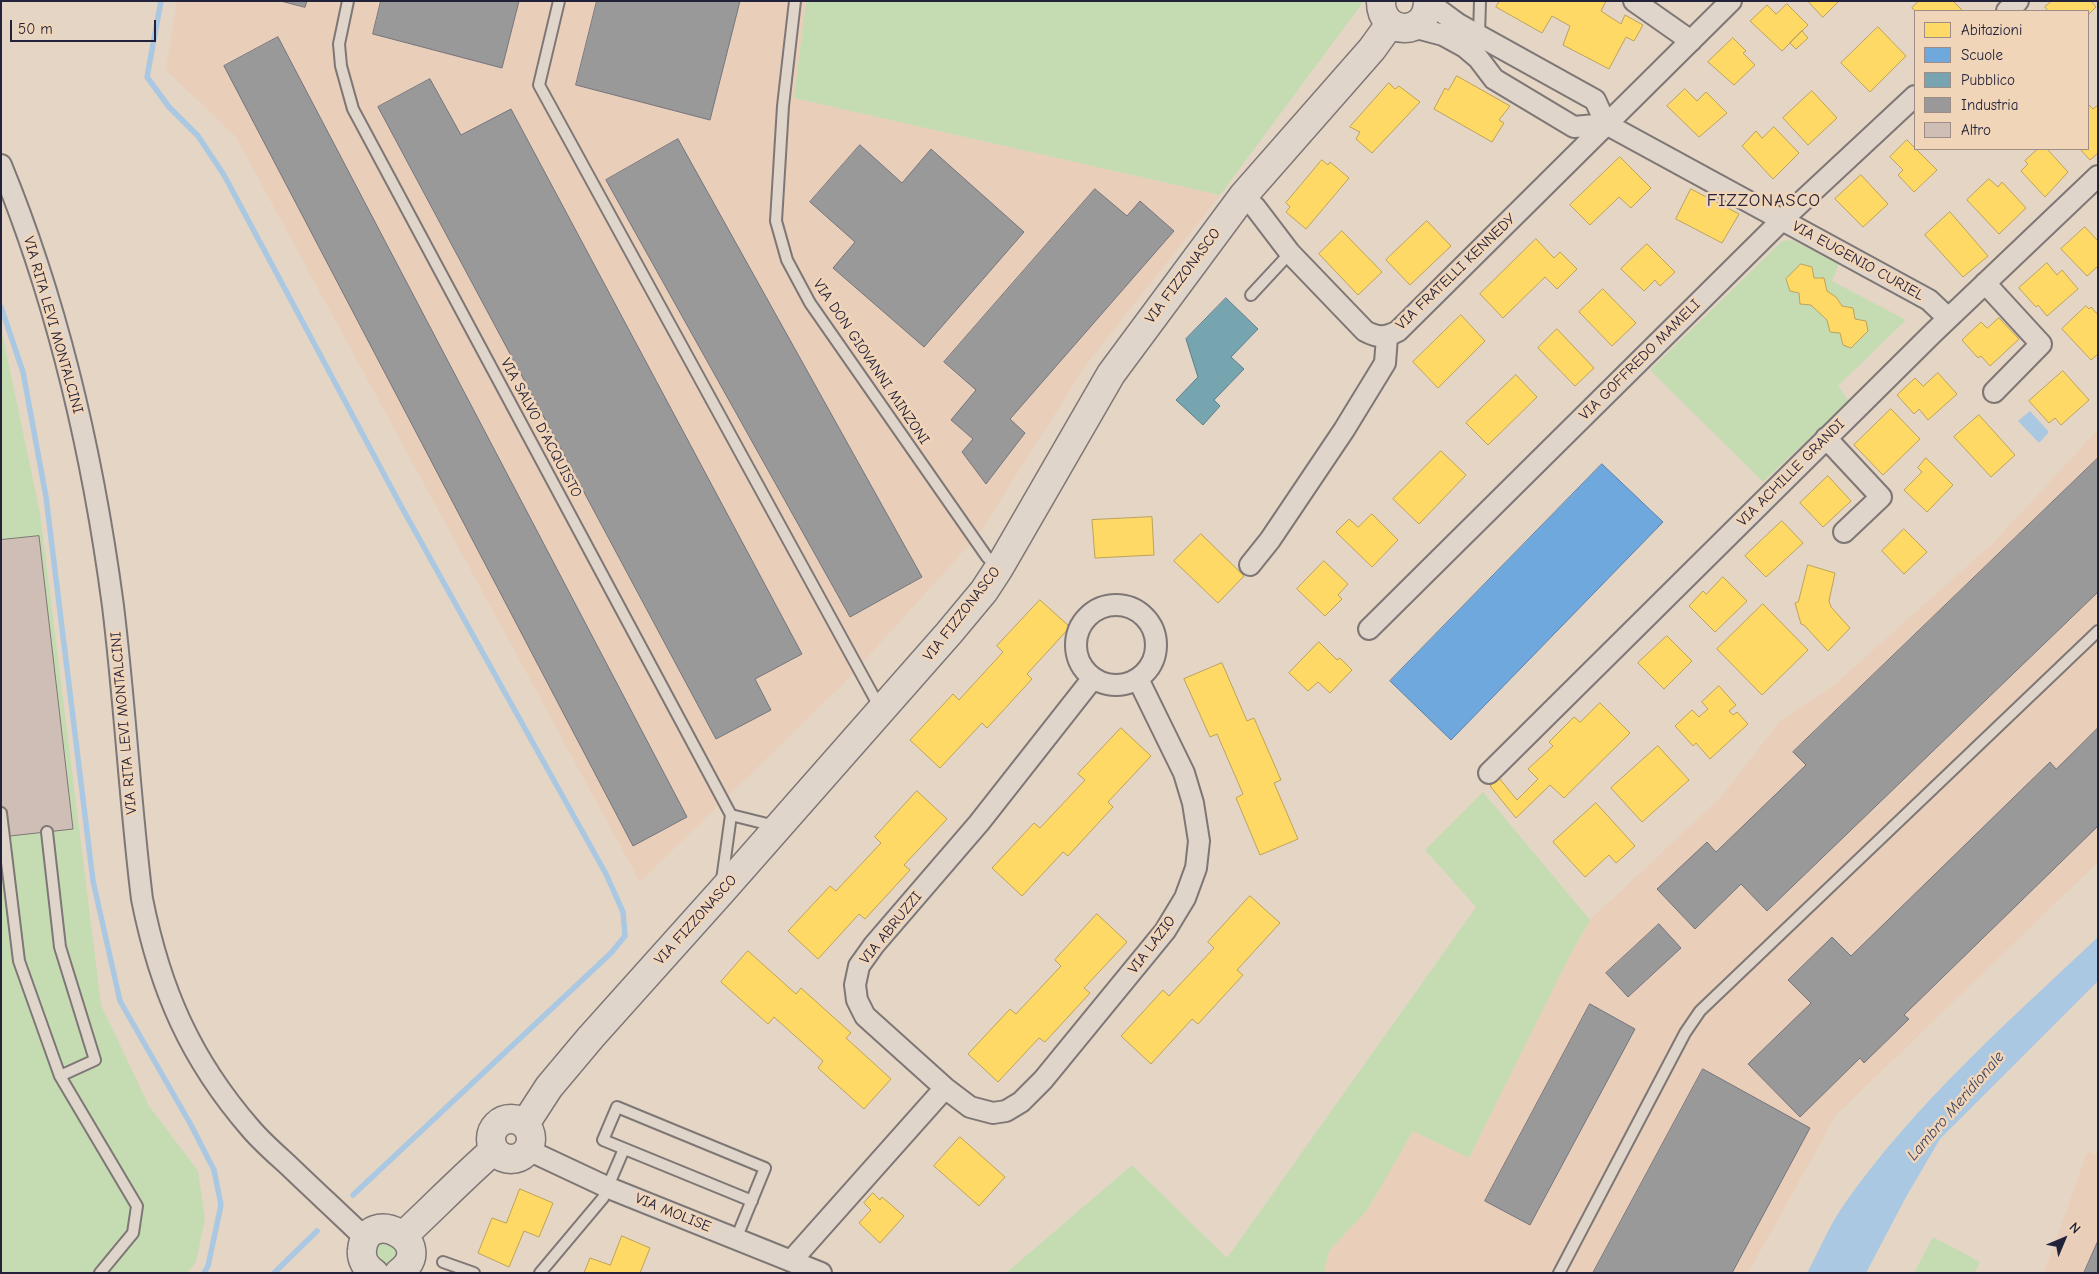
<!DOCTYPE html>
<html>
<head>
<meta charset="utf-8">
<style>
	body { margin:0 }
	#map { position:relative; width:2099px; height:1274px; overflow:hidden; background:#e4d5c5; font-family:"Comic Neue",sans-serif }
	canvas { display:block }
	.frame { position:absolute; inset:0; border:2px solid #22223b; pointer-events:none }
	.legend { position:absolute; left:1914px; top:10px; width:175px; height:140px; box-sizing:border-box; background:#f1d5b8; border:1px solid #9e8d86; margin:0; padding:6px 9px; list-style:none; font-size:15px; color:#22223b }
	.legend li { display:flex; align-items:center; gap:10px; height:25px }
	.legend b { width:25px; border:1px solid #9e8d86 }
	.north { position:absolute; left:2039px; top:1214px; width:50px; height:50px; -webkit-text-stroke:4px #f1d5b8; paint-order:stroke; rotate:45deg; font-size:14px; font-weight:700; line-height:20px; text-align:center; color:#22223b }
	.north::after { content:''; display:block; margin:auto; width:18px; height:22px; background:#22223b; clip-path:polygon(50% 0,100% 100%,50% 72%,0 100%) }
	.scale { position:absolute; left:10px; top:20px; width:146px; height:22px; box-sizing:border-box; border:2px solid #22223b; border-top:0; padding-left:6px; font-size:15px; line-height:18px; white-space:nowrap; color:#22223b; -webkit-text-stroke:4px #f1d5b8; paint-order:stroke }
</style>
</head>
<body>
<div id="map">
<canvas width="2099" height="1274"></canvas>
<div class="frame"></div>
<ul class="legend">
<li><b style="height:14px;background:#ffd966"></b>Abitazioni</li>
<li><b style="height:14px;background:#6fa8dc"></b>Scuole</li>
<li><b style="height:14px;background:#76a5af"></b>Pubblico</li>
<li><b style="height:14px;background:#999"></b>Industria</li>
<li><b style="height:14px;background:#cfbeb6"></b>Altro</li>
</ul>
<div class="north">N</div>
<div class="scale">50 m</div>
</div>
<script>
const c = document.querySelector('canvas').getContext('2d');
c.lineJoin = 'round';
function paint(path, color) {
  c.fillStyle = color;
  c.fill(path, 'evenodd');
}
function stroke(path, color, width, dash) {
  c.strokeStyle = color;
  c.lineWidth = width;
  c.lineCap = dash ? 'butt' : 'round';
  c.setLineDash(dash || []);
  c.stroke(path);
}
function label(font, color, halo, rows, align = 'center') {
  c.font = font + ' "Comic Neue",sans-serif';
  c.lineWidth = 5;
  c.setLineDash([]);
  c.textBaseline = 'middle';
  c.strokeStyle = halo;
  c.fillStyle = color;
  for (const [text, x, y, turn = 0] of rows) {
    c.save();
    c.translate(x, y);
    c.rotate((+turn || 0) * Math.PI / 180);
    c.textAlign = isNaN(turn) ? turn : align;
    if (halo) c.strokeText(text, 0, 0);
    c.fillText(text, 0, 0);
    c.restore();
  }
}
paint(new Path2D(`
	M177 1H806L794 98 1220 195 1085 366 979 534 844 683 640 882 236 137 166 70Z
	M2098 430V862L1836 1115 1748 1273H1324L1329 1251 1368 1209 1413 1131 1469 1158 1569 957 1590 920 1721 797 1780 721 1833 686 1993 543Z
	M2088 1151 2098 1156V1273H2044Z`), '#e9ceb9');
paint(new Path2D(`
	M806 1H1364L1220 195 794 98Z
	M1792 240 1839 264 1832 281 1906 320 1838 386 1849 401 1763 482 1650 370 1782 241Z
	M1 328 40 513 101 1005 149 1106 198 1171 205 1219 196 1262 187 1273H1Z
	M1483 792 1590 920 1569 957 1469 1158 1413 1131 1368 1209 1329 1251 1324 1273H1006L1132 1165 1227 1258 1476 907 1425 850Z
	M1933 1237 1980 1262 1975 1273H1914Z
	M374 1253a12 12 0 1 1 24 0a12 12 0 1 1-24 0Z`), '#c5dcb3');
paint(new Path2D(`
	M2030 411 2049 432 2039 443 2018 421Z
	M2098 937V981L1940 1139 1906 1197 1866 1273H1807C1819 1251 1829 1226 1843 1206 1914 1104 2008 1022 2098 937Z`), '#abc8e2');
const homes = new Path2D(`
	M1500 1H1606L1601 11 1621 24 1625 15 1643 25 1634 41 1626 37 1609 69 1563 45 1570 26 1552 16 1542 33 1496 7Z
	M1808 1H1839L1823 17Z
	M1919 1H1953L1963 11H1915L1912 8Z
	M2052 1H2091L2096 7 2088 15V11H2048L2045 7Z
	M1787 4 1808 25 1782 51 1750 21 1767 5 1776 14Z
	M1878 27 1906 56 1870 92 1841 63Z
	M1802 31 1808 38 1796 49 1790 43Z
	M1733 38 1746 51 1743 53 1755 65 1734 85 1708 62Z
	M1457 76 1510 106 1499 120 1504 123 1492 142 1434 109 1445 88 1448 90Z
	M1389 83 1395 89 1399 86 1420 102 1372 153 1356 139 1360 132 1350 127Z
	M1685 89 1697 101 1706 92 1727 113 1699 137 1667 106Z
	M1812 91 1837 118 1808 145 1783 118Z
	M2088 104 2093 109 2098 105V153L2090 160 2080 149H2088Z
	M1774 127 1799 153 1773 179 1742 146 1756 131 1762 138Z
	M1907 140 1937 170 1914 192 1898 175 1903 170 1890 157Z
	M2038 149H2047L2068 172 2045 197 2021 171 2028 164 2025 161Z
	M1620 157 1651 188 1631 208 1619 197 1590 225 1570 205Z
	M1322 160 1328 165 1330 162 1349 178 1306 229 1286 212 1290 207 1286 203Z
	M1861 175 1888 204 1863 227 1835 199Z
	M1989 179 1998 187 2002 182 2026 208 1999 234 1967 200Z
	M1691 189 1739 214 1722 243 1676 219Z
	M1950 212 1988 256 1963 277 1925 235Z
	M1427 221 1451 246 1410 285 1386 260Z
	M2085 227 2098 241V266L2087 276 2061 249Z
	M1342 231 1382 272 1358 295 1319 254Z
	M1536 239 1554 258 1560 252 1577 269 1557 289 1545 277 1503 318 1480 294Z
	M1647 244 1675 272 1660 286 1655 280 1644 291 1621 269Z
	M2047 263 2057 275 2062 270 2078 289 2047 316 2038 305 2036 307 2019 288Z
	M1801 264 1812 267 1814 278H1824L1827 291 1836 297 1842 306 1853 308 1855 319 1866 321 1868 331 1851 348 1843 345 1840 333 1830 332 1827 320 1811 305 1800 304 1799 293 1790 291 1786 279Z
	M1603 289 1636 323 1612 346 1579 312Z
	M2086 306 2089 309 2091 307 2098 315V354L2091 360 2062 329Z
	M1461 315 1485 341 1438 388 1413 362Z
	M1999 318 2019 339 1990 366 1981 356 1978 358 1962 340 1981 322 1987 328Z
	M1557 329 1594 368 1575 386 1538 348Z
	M2063 371 2089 400 2061 425 2055 418 2049 423 2029 401Z
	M1938 373 1957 394 1928 420 1919 409 1914 414 1897 395 1915 378 1923 386Z
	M1516 375 1537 397 1488 445 1466 423Z
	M1891 409 1920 439 1883 475 1854 445Z
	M1979 415 2015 455 1991 477 1954 437Z
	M1441 451 1466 475 1419 524 1393 499Z
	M1926 458 1953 485 1927 512 1904 490 1922 472 1918 468Z
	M1828 476 1851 501 1823 527 1800 503Z
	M1372 514 1398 540 1372 567 1336 532 1349 519 1358 527Z
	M1152 517 1154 555 1095 558 1092 520Z
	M1782 521 1803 543 1766 577 1745 556Z
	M1904 529 1927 552 1904 574 1882 551Z
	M1201 534 1244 576 1218 603 1174 561Z
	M1324 561 1348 584 1338 595 1342 599 1325 616 1297 589Z
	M1808 565 1835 573 1829 601 1831 607 1850 628 1828 651 1804 625 1801 624 1795 603 1798 602Z
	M1723 577 1747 601 1715 632 1689 606 1703 591 1706 594Z
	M1040 600 1070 627 1027 674 1032 679 987 728 982 723 940 768 910 740 953 694 959 700 1003 652 997 646Z
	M1763 604 1808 650 1762 695 1717 649Z
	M1667 636 1692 661 1664 689 1638 663Z
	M1319 642 1337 660 1340 658 1352 670 1330 693 1318 682 1308 691 1289 673Z
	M1222 663 1247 721 1254 718 1281 780 1274 783 1298 839 1260 855 1236 798 1243 794 1217 734 1210 737 1184 679Z
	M1719 686 1736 705 1729 711 1733 715 1737 712 1748 724 1710 759 1696 743 1693 746 1675 726 1692 710 1699 717 1708 709 1702 702Z
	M1600 703 1630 733 1564 798 1550 785 1516 818 1490 786 1499 778 1517 800 1538 779 1528 769 1553 746 1549 742 1574 717 1580 722Z
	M1121 728 1151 756 1108 802 1113 807 1068 856 1063 852 1022 896 992 868 1034 823 1040 828 1085 780 1078 774Z
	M1658 746 1689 780 1642 822 1611 788Z
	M917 791 947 819 904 865 910 870 865 919 859 914 818 959 788 931 830 886 836 891 881 843 875 837Z
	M1596 803 1635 846 1616 863 1609 855 1585 877 1553 842Z
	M1250 896 1280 923 1237 970 1243 975 1198 1024 1192 1019 1151 1064 1121 1036 1163 990 1169 996 1214 948 1208 942Z
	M1097 914 1127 942 1084 988 1090 993 1045 1042 1039 1038 998 1082 968 1054 1010 1009 1016 1014 1061 966 1055 960Z
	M748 951 796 994 801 988 851 1033 846 1038 891 1079 864 1109 818 1068 823 1061 774 1017 768 1024 721 982Z
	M960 1137 1005 1177 979 1206 934 1166Z
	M520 1189 553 1203 539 1237 524 1231 509 1267 478 1253 492 1218 506 1223Z
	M873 1193 880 1200 882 1197 904 1216 880 1243 859 1223 871 1210 864 1203Z
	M622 1236 650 1248 640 1273H584L590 1258 610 1265Z`);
paint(homes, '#ffd966');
stroke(homes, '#bda259', 1);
const schools = new Path2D(`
	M1602 464 1663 522 1451 740 1390 681Z`);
paint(schools, '#6fa8dc');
stroke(schools, '#5880ac', 1);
const public = new Path2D(`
	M1226 298 1258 329 1231 357 1244 369 1214 400 1220 406 1203 425 1176 400 1198 377 1186 339Z`);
paint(public, '#76a5af');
stroke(public, '#5d7e8c', 1);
const industry = new Path2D(`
	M281 1H307L305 7Z
	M381 1H519L502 68 373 34Z
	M597 1H740L710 120 576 85Z
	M278 37 687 817 633 846 224 66Z
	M430 79 461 135 511 109 802 654 755 679 771 710 716 739 378 107Z
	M678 139 922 577 850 617 606 180Z
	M860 145 902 183 931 149 1024 232 924 347 833 268 855 242 810 202Z
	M1095 189 1127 216 1140 201 1174 231 1010 419 1025 433 986 484 962 452 973 439 951 420 976 390 944 362Z
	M2098 458V592L1767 911 1741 884 1695 929 1657 889 1707 842 1716 852 1806 765 1793 752Z
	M2098 728V826L1904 1015 1909 1019 1864 1063 1860 1058 1800 1117 1748 1064 1811 1003 1788 980 1832 937 1851 956 2050 762 2056 769Z
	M1659 924 1681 948 1628 997 1606 973Z
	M1590 1004 1635 1029 1530 1225 1485 1201Z
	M1703 1069 1810 1128 1732 1273H1593Z
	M2098 1241V1273H2084Z`);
paint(industry, '#999');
stroke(industry, '#75757d', 1);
stroke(new Path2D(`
	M161 1 147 77 169 107 198 136 224 175 401 506 606 874 623 912 625 936 611 953 353 1195
	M1 307 23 372 46 497 93 881 120 1001 191 1125 214 1170 221 1205 208 1266 204 1273
	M274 1273 317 1231`), '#abc8e2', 5.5);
const building = new Path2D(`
	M39 536 73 829 1 837V540Z`);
paint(building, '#cfbeb6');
stroke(building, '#7e7775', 1);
const lane = new Path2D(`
	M348 1 339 44 341 66 353 109 731 815 775 826
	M559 1 539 85 880 708
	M795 1 783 106 776 221 787 260 810 303 987 557 998 567
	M1479 36 1480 1
	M1251 295 1290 253
	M1 813 19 961 60 1076
	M47 832 60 947 95 1060 60 1076 137 1206 133 1233 100 1273
	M722 880 731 815
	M736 1239 765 1168 617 1107 603 1140 752 1201
	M443 1262 474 1273
	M540 1273 603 1198 624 1149
	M1559 1273 1685 1033 1700 1011 2098 631`);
const street = new Path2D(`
	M1634 1 1691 41
	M2007 11 2018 1
	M1413 27 1443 35 1465 47 1478 58 1494 79 1574 127 1606 124 1595 100 1458 24 1428 2
	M1606 124 1929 300 1948 318
	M1 165C59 306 93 456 113 606 125 704 130 802 142 899 160 989 190 1059 251 1129 262 1142 276 1154 289 1166 314 1190 340 1214 366 1239
	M1243 196 1255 207 1290 253 1365 331C1378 338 1385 338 1398 331L1731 1
	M1985 283 2041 344 1994 392
	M1826 438 1881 497 1844 532
	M1250 565 1270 540 1344 430 1385 363 1387 337
	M1076 645a40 40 0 1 1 80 0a40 40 0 1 1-80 0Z
	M1369 629 1783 219 1915 96
	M1093 678 979 823 874 945 859 966 855 985 857 1000 865 1016 945 1088 970 1107 993 1113 1006 1111 1021 1102 1043 1080 1165 931 1185 898 1196 868 1199 841 1193 803 1184 773 1138 679
	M1489 773 1934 332 2098 176
	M528 1150 609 1188 821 1273
	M791 1261 945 1088`);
const secondary = new Path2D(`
	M1381 1C1380 36 1428 38 1428 1
	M491 1139a20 20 0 1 1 40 0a20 20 0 1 1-40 0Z
	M525 1124 549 1087 591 1037 721 892 949 633 984 591 999 568 1111 374 1243 196 1372 49 1390 24
	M404 1235C434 1207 463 1177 494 1150
	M374 1273C366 1268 361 1259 362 1250 366 1204 440 1242 399 1273`);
stroke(lane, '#7e7775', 14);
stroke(street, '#7e7775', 24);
stroke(secondary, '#7e7775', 31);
stroke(lane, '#dfd5ca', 10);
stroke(street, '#dfd5ca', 20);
stroke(secondary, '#dfd5ca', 28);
label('15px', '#22223b', '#f1d5b8', [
	["VIA EUGENIO CURIEL",1858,261,29],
	["VIA FRATELLI KENNEDY",1456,272,-44],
	["VIA FIZZONASCO",1183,276,-53],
	["VIA RITA LEVI MONTALCINI",53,325,74],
	["VIA GOFFREDO MAMELI",1640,360,-45],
	["VIA DON GIOVANNI MINZONI",871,362,56],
	["VIA SALVO D'ACQUISTO",541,428,62],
	["VIA ACHILLE GRANDI",1791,473,-45],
	["VIA FIZZONASCO",962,614,-52],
	["VIA RITA LEVI MONTALCINI",124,723,-95],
	["VIA FIZZONASCO",696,920,-48],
	["VIA ABRUZZI",891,928,-51],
	["VIA LAZIO",1152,945,-53],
	["VIA MOLISE",673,1213,22]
]);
label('italic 16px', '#38425f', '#f1d5b8', [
	["Lambro Meridionale",1956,1106,-49]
]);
c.letterSpacing = '1px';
label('18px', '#22223b', '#f1d5b8', [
	["FIZZONASCO",1764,201]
]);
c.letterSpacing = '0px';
</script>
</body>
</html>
